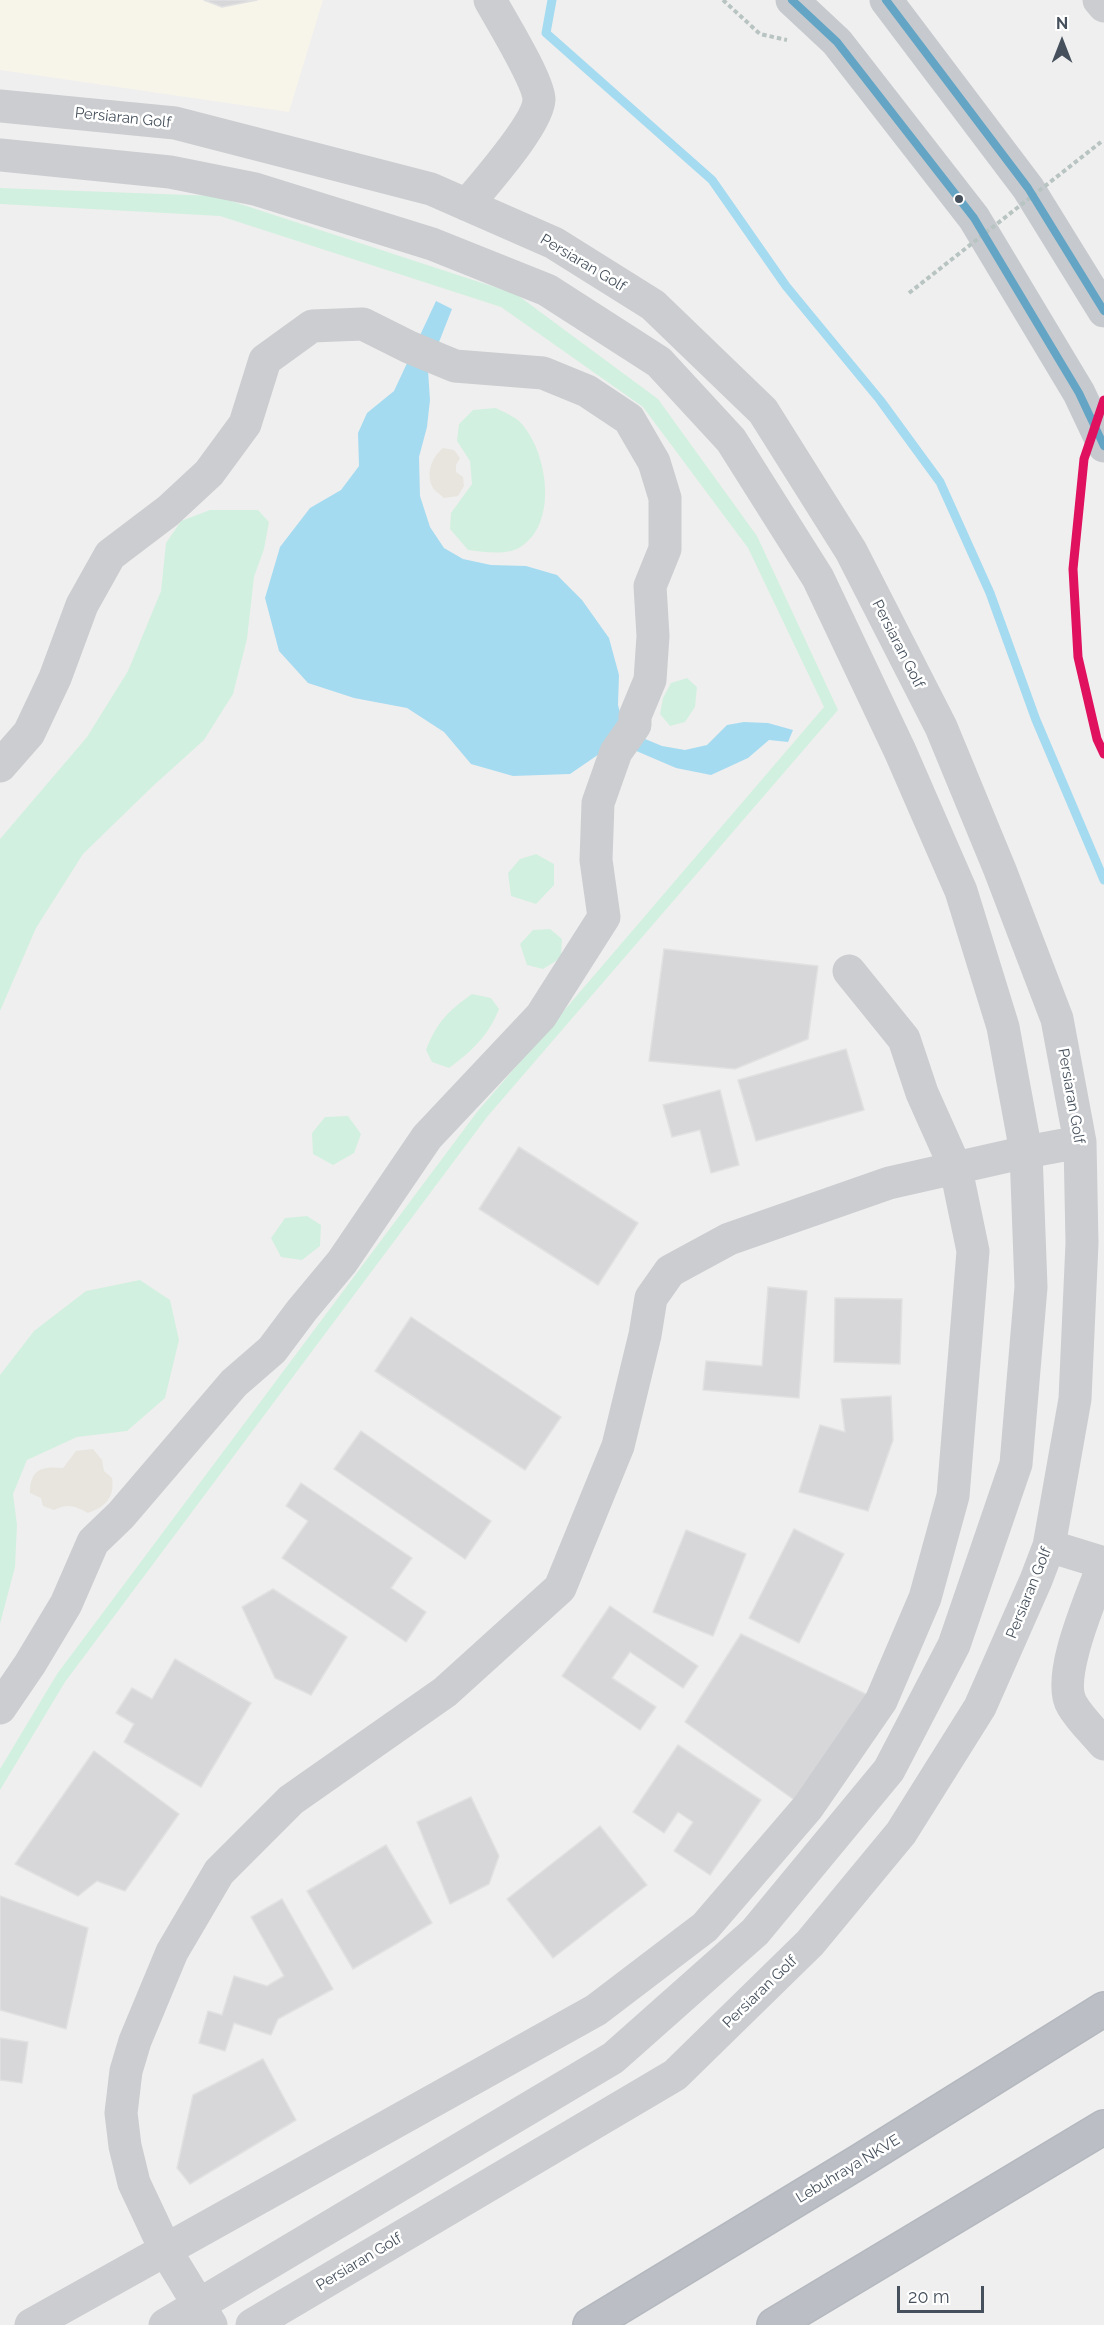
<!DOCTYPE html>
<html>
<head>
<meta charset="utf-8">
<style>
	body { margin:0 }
	#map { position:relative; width:1104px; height:2325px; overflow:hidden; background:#f0efef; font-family:Raleway,sans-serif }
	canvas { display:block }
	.north { position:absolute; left:1032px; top:12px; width:60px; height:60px; -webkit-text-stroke:4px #fff; paint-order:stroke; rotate:0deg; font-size:16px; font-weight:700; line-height:24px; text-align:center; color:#45505c }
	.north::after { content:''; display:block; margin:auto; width:21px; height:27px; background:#45505c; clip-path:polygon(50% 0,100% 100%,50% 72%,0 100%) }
	.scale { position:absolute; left:897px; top:2286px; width:87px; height:27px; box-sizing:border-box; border:3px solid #45505c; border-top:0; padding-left:8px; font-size:18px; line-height:21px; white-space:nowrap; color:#45505c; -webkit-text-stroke:4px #fff; paint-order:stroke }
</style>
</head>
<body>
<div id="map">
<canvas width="1104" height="2325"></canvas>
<div class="north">N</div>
<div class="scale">20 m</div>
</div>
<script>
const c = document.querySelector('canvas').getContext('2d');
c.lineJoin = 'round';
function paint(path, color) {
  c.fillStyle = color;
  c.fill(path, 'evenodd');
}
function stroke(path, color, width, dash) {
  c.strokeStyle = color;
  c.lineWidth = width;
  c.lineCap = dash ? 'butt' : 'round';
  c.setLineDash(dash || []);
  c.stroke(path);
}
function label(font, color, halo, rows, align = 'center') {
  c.font = font + ' Raleway,sans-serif';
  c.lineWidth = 5;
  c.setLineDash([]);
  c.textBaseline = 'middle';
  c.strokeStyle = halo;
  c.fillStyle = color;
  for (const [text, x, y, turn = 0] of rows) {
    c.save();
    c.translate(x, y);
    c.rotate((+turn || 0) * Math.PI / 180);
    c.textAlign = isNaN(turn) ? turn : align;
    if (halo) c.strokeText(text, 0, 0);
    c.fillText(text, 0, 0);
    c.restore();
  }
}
paint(new Path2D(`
	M0 0H323L289 112 0 70Z`), '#f7f4ea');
paint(new Path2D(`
	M0 188 216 196 516 294 658 399 757 536 838 710 487 1117 65 1682 0 1790V1769L57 1674 477 1112 824 707 748 548 643 407 501 307 220 216 0 204Z
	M496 408C503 412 514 416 520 422 547 450 559 521 522 546 508 556 485 552 468 550L450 529 451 513 472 484 470 461 457 441 459 424 473 410Z
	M210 510H258L269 522 264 549 254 577 247 639 233 694 204 740 153 786 83 854 36 928 0 1011V839L87 737 128 671 161 591 166 543 181 521Z
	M687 678 697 687 695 707 685 722 670 726 660 714 663 698 671 683Z
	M536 854 554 864V885L536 904 511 896 508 873 520 859Z
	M550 929 562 939 561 958 543 969 527 965 520 944 533 930Z
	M472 994 491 998 499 1009C489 1035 471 1052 449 1068L432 1062 426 1050C437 1022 448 1011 472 994Z
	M348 1116 361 1134 354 1153 333 1165 313 1154 312 1133 325 1117Z
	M307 1216 321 1225 320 1246 302 1260 281 1257 271 1238 285 1218Z
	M140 1280 170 1300 179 1340 165 1398 127 1431 77 1437 27 1460 13 1494 17 1525 15 1567 0 1624V1375L34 1331 86 1291Z`), '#d2f0e0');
paint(new Path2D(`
	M443 448 454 450 460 458 456 465V472L463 477 464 486 458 496 444 498C441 495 435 491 433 488 425 473 432 457 443 448Z
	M93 1449 102 1460 104 1471 112 1478C115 1498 105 1507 88 1513 75 1506 68 1503 54 1510L43 1506 41 1498 30 1493C30 1469 42 1466 63 1468L76 1451Z`), '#e8e5de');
paint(new Path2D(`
	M436 301 452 309 428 370 430 400 427 427 419 457 420 496 430 527 444 548 463 559 491 565 526 566 557 575 582 600 609 638 619 675 618 705 623 724 638 736 662 746 685 750 707 745 727 725 744 722 768 723 793 730 788 742 769 740 748 758 711 775 676 768 634 750H605L570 774 513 776 471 764 444 732 407 708 354 698 308 683 279 651 265 598 280 547 310 508 341 490 359 466 358 433 367 413 394 391Z`), '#a5dbf0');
stroke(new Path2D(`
	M552 0 546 33 712 180 786 286 880 400 940 482 990 593 1036 720 1104 880`), '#a5dbf0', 9);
const building = new Path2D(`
	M204 0H257L222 7Z
	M664 949 818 966 808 1039 735 1069 649 1061Z
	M846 1049 864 1110 756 1141 738 1080Z
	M720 1090 739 1165 711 1173 700 1130 672 1137 663 1105Z
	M519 1147 638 1223 598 1285 479 1209Z
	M768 1287 807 1291 799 1398 703 1390 706 1361 762 1366Z
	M835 1298 902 1299 900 1364 834 1362Z
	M411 1317 561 1417 525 1470 375 1371Z
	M891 1396 893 1440 868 1511 799 1492 820 1425 845 1432 841 1399Z
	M361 1431 491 1521 465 1559 334 1469Z
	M301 1483 412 1558 391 1588 426 1612 406 1642 282 1558 308 1521 286 1506Z
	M794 1529 844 1554 799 1643 749 1618Z
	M686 1530 746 1554 713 1636 653 1612Z
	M273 1589 347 1637 311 1695 275 1678 242 1607Z
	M610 1606 698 1666 683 1688 630 1652 612 1678 656 1707 640 1730 562 1676Z
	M741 1634 872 1697 800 1804 685 1722Z
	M175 1659 251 1703 201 1787 124 1742 134 1724 116 1713 132 1688 152 1699Z
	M678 1745 761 1800 710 1875 674 1851 693 1822 678 1812 664 1833 633 1812Z
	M94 1751 179 1814 125 1891 97 1881 78 1896 15 1864Z
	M471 1797 499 1856 489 1884 450 1904 417 1822Z
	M600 1826 647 1885 553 1958 507 1899Z
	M386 1845 432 1923 353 1969 307 1891Z
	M0 1896 88 1928 66 2029 0 2010Z
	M282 1899 333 1989 278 2019 271 2035 234 2023 225 2051 199 2043 208 2011 222 2015 234 1976 267 1986 284 1976 251 1917Z
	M0 2038 28 2042 22 2083 0 2080Z
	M263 2059 296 2120 190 2184 177 2168 193 2095Z`);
paint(building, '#d7d7d9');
stroke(building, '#e1e1e2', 1.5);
const highway = new Path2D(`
	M590 2325 860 2161 1104 2009
	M774 2325 1104 2127`);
stroke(highway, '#b4b8bf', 36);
stroke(new Path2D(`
	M723 0 760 34 787 40`), '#b7c4c1', 4, [4.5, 3]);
stroke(new Path2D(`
	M1099 0 1104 6
	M0 106 175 123 431 189 554 243 653 305 763 411 851 551 941 727 1000 870 1057 1019 1080 1142 1082 1243 1075 1399 1049 1546 1036 1580 980 1707 901 1833 810 1943 675 2075 252 2325
	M0 155 170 172 255 189 432 244 547 290 659 362 731 440 818 578 900 751 961 891 1003 1027 1026 1152 1031 1287 1016 1464 954 1645 889 1770 755 1932 613 2058 165 2325
	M467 205C484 184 539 123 539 99 538 80 501 20 490 0
	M0 766 29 733 55 678 82 605 110 555 168 511 209 473 245 424 265 360 312 326 363 324 409 347 455 366 543 373 587 391 629 419 654 462 665 498V549L650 586 653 636 650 680 635 716V725L616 752 598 803 596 860 604 917 541 1016 427 1137 342 1262 302 1310 272 1350 234 1383 121 1515 93 1542 66 1604 30 1664 0 1708
	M1049 1546 1104 1563
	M1104 1563C1093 1594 1055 1677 1072 1705 1080 1719 1094 1732 1104 1744
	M31 2325 596 2010 705 1927 808 1807 881 1701 925 1598 953 1496 973 1251 956 1169 922 1093 904 1039 849 971
	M211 2325 166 2251 134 2183 125 2146 121 2113 126 2071 135 2041 172 1952 219 1872 291 1800 445 1692 560 1588 618 1446 645 1335 651 1298 670 1271 729 1239 889 1183 1026 1152 1080 1142`), '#cbcdd0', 33);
stroke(new Path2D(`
	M792 0 837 42 974 218 1079 393 1104 446
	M886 0 1028 188 1104 311`), '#c6cace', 33);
stroke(highway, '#bbbfc5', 33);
stroke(new Path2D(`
	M909 293 1101 142`), '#b7c4c1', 4, [4.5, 3]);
stroke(new Path2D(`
	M792 0 837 42 974 218 1079 393 1104 446
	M886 0 1028 188 1104 311`), '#64a5c5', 8);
stroke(new Path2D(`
	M1104 400 1084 459 1073 569 1078 657 1097 739 1104 754`), '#e0115f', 9);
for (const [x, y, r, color] of [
	[959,199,5,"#45505c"]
]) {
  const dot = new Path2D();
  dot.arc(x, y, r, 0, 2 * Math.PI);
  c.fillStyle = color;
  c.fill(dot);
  stroke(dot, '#fff', 2);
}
label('15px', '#45505c', '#fff', [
	["Persiaran Golf",123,118,6],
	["Persiaran Golf",583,263,31],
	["Persiaran Golf",898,644,63],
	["Persiaran Golf",1071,1096,80],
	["Persiaran Golf",1029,1593,-68],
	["Persiaran Golf",760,1992,-44],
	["Lebuhraya NKVE",848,2169,-31],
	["Persiaran Golf",359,2262,-31]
]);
</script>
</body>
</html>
